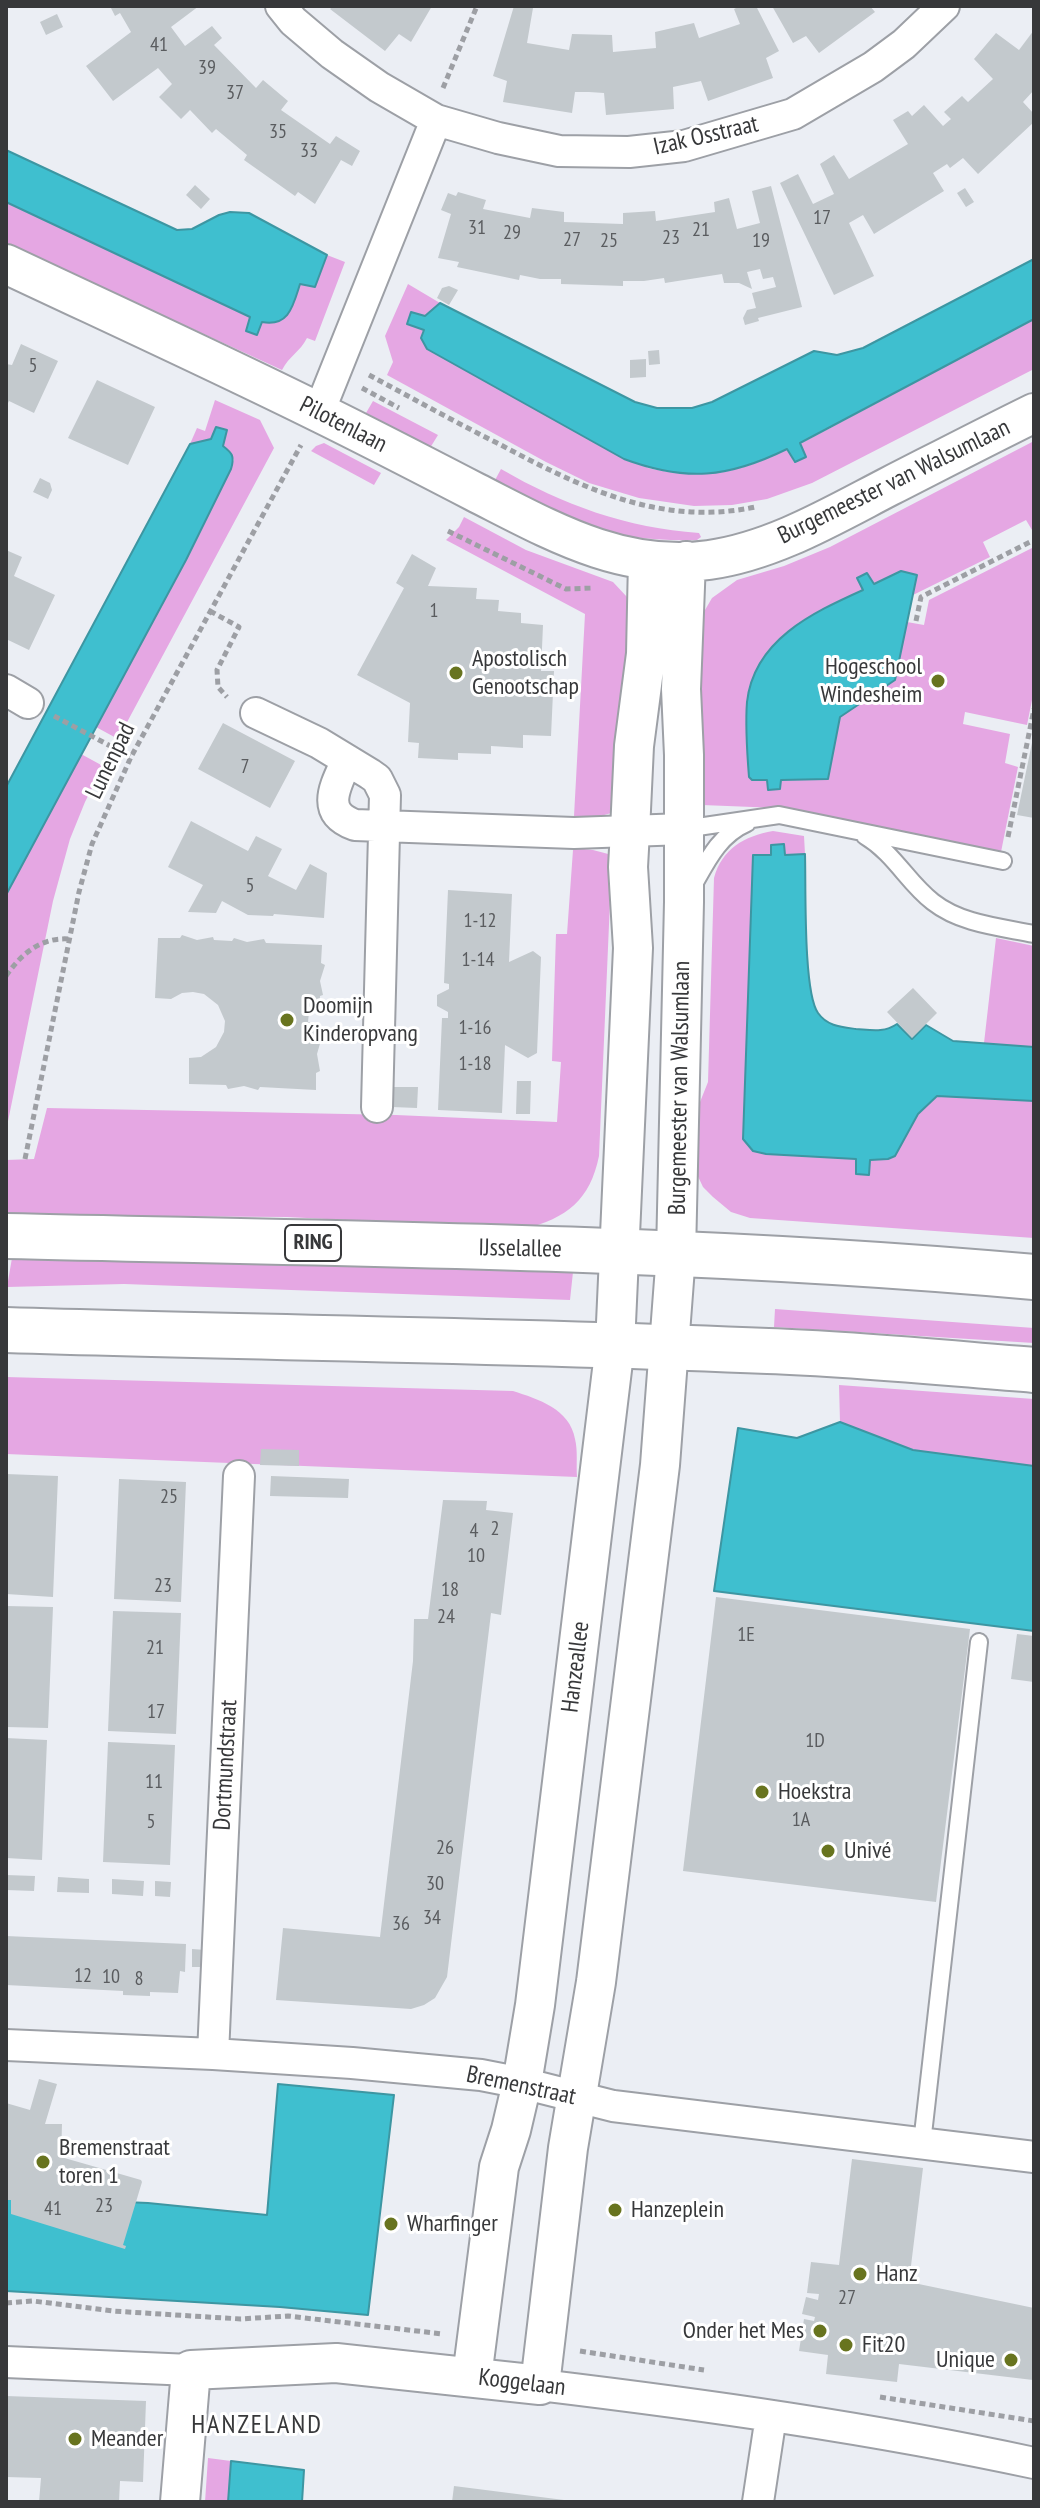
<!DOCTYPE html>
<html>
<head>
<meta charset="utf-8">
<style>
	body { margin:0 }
	#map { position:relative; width:1040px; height:2508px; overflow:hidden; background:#ebeef4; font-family:"PT Sans Narrow",sans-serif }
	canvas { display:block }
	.frame { position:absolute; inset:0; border:8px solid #37383a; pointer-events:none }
</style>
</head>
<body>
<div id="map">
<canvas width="1040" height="2508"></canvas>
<div class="frame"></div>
</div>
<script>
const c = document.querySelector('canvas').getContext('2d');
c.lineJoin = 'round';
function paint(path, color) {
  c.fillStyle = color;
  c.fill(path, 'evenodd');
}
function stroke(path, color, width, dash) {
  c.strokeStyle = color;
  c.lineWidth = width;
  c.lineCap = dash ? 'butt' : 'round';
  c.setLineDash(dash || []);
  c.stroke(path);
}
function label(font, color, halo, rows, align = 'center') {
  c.font = font + ' "PT Sans Narrow",sans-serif';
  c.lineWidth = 6;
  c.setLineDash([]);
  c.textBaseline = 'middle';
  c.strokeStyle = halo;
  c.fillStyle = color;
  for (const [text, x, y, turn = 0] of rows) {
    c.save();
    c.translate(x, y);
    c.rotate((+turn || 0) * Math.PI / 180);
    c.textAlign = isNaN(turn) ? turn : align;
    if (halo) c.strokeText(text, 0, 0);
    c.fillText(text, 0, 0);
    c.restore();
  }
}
paint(new Path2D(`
	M6 202 250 317 256 335 262 322C287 327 294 304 300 284L315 286 327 255 345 262 315 341 307 338C300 352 289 356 282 370L6 243Z
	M408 284 440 303 425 316 408 324 424 330 648 468C703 480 738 474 787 449L794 462 806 457 800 444 1034 319V369L812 483 767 499 732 505 694 506 639 498 589 483 546 462 387 375 393 362 385 336Z
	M215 400 260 420 274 448 118 739 96 727 186 560 234 460 211 439 190 444 197 428 205 431Z
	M373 401 438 435 430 448 366 413Z
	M1034 441V529L1032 530 1026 520 983 542 990 557 913 595 917 576 901 571 874 584 857 578 863 590 803 620 748 700 746 723 749 777 753 780H768L769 790 780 789V779H828L840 717 895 680 907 622 924 625 929 600 1034 547V690L1027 725 965 712 963 724 1010 734 1005 763 1018 767 1001 852 778 808 702 805 698 622 712 598 737 580 784 566 830 547Z
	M324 443 381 473 374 485 311 451 316 446Z
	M501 469C563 505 627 528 699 533L701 537 697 540C658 541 616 538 579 523 550 512 522 495 494 482Z
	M464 517 526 550 613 582 627 597 633 609 615 812 597 817 574 816 585 614 446 540 459 527Z
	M81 754 103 766 85 802 70 839 53 901 6 1131V895Z
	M773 831 804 836 805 854 785 855 783 844 771 845V855H754L766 1154 857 1159 869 1175 870 1160 895 1156 918 1114 937 1096 1034 1101V1238L750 1218 731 1212 713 1197 703 1187 694 1168 690 1127 708 1082 714 878C722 849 744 836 773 831Z
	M575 848 593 850 612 855 599 1156C590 1200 567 1218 524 1229L287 1217 6 1215V1160L34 1159 47 1108 396 1115 557 1122 561 1062 552 1061 556 934H567L573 850Z
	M996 938 1034 946V1047L984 1043Z
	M12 1258 573 1272 570 1300 124 1284 7 1287Z
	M775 1309 1034 1328V1343L774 1327Z
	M6 1377 513 1391C538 1399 570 1409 575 1439 578 1451 576 1465 577 1477L6 1454Z
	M839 1385 1034 1399V1466L913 1450 840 1422Z
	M208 2458 231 2461 228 2502H205Z`), '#e5a7e3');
const water = new Path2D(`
	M6 150 177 230 192 229 219 215 230 212 249 213 327 255 315 287 300 284C293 306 289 327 262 322L257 335 246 331 250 317 6 202Z
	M1034 259V319L800 443 806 457 795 462 787 449C728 478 686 482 624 459L427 349 421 338 424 330 407 324 411 312 425 316 440 303 635 402 657 408H692L712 402 814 351 837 355 863 348Z
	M216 427 227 430 223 446C232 453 235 456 231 469L186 560 6 895V787L190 444 211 439Z
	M901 571 917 575 895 680 840 717 828 779 781 780 780 789 768 790 767 780H752L749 777C747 752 745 727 747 702 754 640 812 613 863 590L857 578 867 573 874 584Z
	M784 844 785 855 805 854C806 885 803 992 818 1013 827 1026 841 1027 856 1029 871 1030 884 1033 897 1024L912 1039 926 1025 953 1041 1034 1047V1101L937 1096 918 1114 895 1156 888 1159 870 1160 869 1175 856 1174V1159L766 1154 753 1151 743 1139 753 855H771V845Z
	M840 1422 913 1450 1034 1466V1631L714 1591 738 1428 797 1438Z
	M278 2084 394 2095 368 2315 280 2307 6 2291V2197L148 2203 267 2215Z
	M231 2461 304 2470 302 2502H228Z`);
paint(water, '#3fbfcf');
stroke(water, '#3d96a2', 2);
paint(new Path2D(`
	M110 6H199L171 27 185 46 212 26 222 38 214 45 256 88 263 80 288 101 281 110 330 144 336 136 360 151 352 166 341 160 315 204 298 192 295 196 244 160 247 155 216 129 212 133 190 110 181 119 159 97 172 84 158 68 113 101 86 66 131 32 120 13 115 16Z
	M333 6H432L411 42 399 34 385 51 330 9Z
	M514 6 533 8 527 43 569 50 572 34 612 35 613 52 656 48 655 32 694 23 699 38 740 24 734 9 740 6H756L779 51 766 58 773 78 708 101 701 81 673 87 674 109 606 115 604 93 589 92H575L572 113 503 102 507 81 493 76Z
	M772 6H870L875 12 819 53 806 36 793 43Z
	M57 14 63 27 46 35 40 22Z
	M1034 30V90L1023 102 1034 114V122L978 174 963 158 950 168 947 164 933 173 944 191 874 234 863 215 849 223 874 276 834 295 780 183 798 174 813 204 834 194 820 164 834 155 849 179 908 144 893 120 908 111 912 116 924 105 943 126 951 119 944 112 962 96 968 102 993 79 974 59 996 33 1019 50Z
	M195 185 210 199 201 209 186 195Z
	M771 186 802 307 758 318 759 321 745 325 743 318 747 310 756 308 752 293 776 287 773 277 763 279 760 269 747 272 752 289 739 283H724L722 274 665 283 664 278 644 281H623V286L561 284V279H540L520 275 519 280 457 267 459 262 438 258 451 214 441 210 448 193 456 196 458 192 486 200 483 209 530 218 532 208 564 212V222L593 223 623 224V213L655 211 656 221 715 212 714 202 729 198 737 229 760 223 752 191Z
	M965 188 974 202 966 207 957 193Z
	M449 286 458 290 449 305 437 298 442 288Z
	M21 344 58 361 34 413 9 401 6 407V364L12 365Z
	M659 350 660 364 649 365 648 351Z
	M646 359V377L630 378V360Z
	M97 380 155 407 128 465 68 438Z
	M40 478 50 483 52 490 48 499 33 492Z
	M6 550 22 557 14 576 55 595 29 650 6 639Z
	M412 554 436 568 428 586 477 588 476 599 499 600 498 611 521 613V623L543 625 541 671H554L551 736 523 735V748L491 746V754L458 753V760L418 758 419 743 408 742 410 703 357 675 404 588 396 583Z
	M223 723 295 761 270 808 198 769Z
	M1033 738 1034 739V818L1017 815Z
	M191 821 248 851 256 836 282 849 268 876 296 890 310 864 327 873 324 918 274 914 273 916 248 915 222 901 216 913 188 912 203 885 168 867Z
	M448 890 512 894 509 962 533 951 541 957 537 1053 528 1058 505 1045 502 1113 438 1110 442 1018H448V1012L437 1006V995L449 989V984L444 983Z
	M182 935 197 940 213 937 214 940 232 941 234 938 247 942 264 939 266 943 322 945 321 963 325 965 320 981 323 995 320 996 319 1013 309 1012 308 1022 319 1023 318 1038 321 1040 317 1054 320 1071 316 1073V1090L260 1087 258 1090 244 1086 228 1089 226 1085 189 1084V1058L201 1057 216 1047 224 1032 225 1021 218 1005 204 994 193 992 182 993 171 999 155 998 158 938H180Z
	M913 988 937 1013 912 1038 887 1012Z
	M517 1081H531L530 1114H516Z
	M393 1087H418L417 1108 392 1107Z
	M261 1449 299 1450V1466L260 1465Z
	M6 1474 58 1476 53 1597 6 1594Z
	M271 1476 349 1479 348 1498 270 1496Z
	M119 1479 186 1482 181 1602 114 1599Z
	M443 1500 487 1501 486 1510 513 1513 501 1615 491 1613 447 1977 435 1998 424 2005 411 2009 276 2000 283 1928 380 1937 413 1661 414 1619H428Z
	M716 1597 970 1629 936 1902 683 1871Z
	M6 1606 53 1607 48 1728 6 1727Z
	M113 1611 181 1613 176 1734 108 1731Z
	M1017 1634 1034 1636V1682L1011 1679Z
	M6 1738 47 1740 42 1860 6 1858Z
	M108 1742 175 1745 170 1865 103 1862Z
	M6 1875 35 1876 34 1891 6 1890Z
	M58 1877 89 1879V1893L57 1892Z
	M112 1879 144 1881 143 1896 112 1894Z
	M155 1881 171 1882 170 1897 155 1896Z
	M6 1936 186 1944 185 1972 180 1971 178 1993 150 1992V1996L123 1995V1991L6 1985Z
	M192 1949 206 1950 205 1967H192Z
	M39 2079 57 2084 45 2124H62L61 2157 141 2180 142 2182 123 2245 126 2246 125 2249 11 2214V2200H6V2103L30 2110Z
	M852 2159 923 2168 909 2282 1034 2308 1033 2380 899 2364 897 2382 826 2374 828 2355 799 2351 804 2319 814 2321 815 2317 802 2314 806 2297 818 2300 819 2294 807 2293 811 2262 839 2265Z
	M6 2396 146 2401 143 2482 120 2481 119 2502H39L41 2478 6 2477Z
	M454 2486 564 2500V2502H452Z`), '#c3c9cd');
const service = new Path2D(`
	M684 829 779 815 1003 861
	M865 836C895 854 907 882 933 902 961 924 1000 927 1034 934
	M693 886C707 861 719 835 747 823
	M922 2143 979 1642`);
const minor = new Path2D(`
	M281 6 293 21 332 54 379 87 436 120 498 138 559 151 629 152 684 146 793 114 873 67 904 44 944 6
	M319 412 436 120
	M6 690 28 703
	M256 713 319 743 370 774 377 779 385 795 377 1107
	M347 760C336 785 319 812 355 825L574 833 684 829
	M6 2045 213 2054 352 2063 481 2075 522 2083 613 2106 1034 2157
	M213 2054 239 1476
	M6 2362 191 2370
	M540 2385C706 2405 871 2428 1034 2463
	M758 2502 771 2416`);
const tertiary = new Path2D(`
	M6 264C110 313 215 361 318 412 371 438 423 465 475 492 550 530 621 572 709 560 773 551 832 516 888 487 937 462 985 437 1034 413
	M472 2377 499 2167 511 2130 522 2083 535 2005 615 1345 633 948 628 867 630 831 634 746 646 654 648 560
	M180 2502 191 2370 336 2363 540 2385 568 2148 596 1982 660 1465 676 1254 684 902V755L681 689 686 561`);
const primary = new Path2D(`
	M6 1236C349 1244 692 1246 1034 1277
	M6 1330C260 1338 514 1340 768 1351 857 1354 946 1363 1034 1370`);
stroke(service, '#9da0a6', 20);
stroke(minor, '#9da0a6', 34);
stroke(tertiary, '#9da0a6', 42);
stroke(primary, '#9da0a6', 48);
stroke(new Path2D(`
	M443 88 477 6
	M369 375C412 398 455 422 499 444 580 487 660 527 755 507
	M362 388 399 408
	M448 531 566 589 594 588
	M210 611 239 627 217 670 218 687 227 697
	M916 621 921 597 1034 540
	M54 716 131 757
	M1008 837 1034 709
	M6 976C21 954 41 937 69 939
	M25 1159 79 892 92 844 131 757 301 445
	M6 2303 33 2301 113 2311 241 2319 288 2316 443 2334
	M580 2351 704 2370
	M880 2397 1034 2421`), '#9d9fa4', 5, [6, 4]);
stroke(service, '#fff', 16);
stroke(minor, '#fff', 30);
stroke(tertiary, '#fff', 38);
stroke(primary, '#fff', 44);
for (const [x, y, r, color] of [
	[456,673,8,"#68741f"],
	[938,681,8,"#68741f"],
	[287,1020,8,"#68741f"],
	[762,1792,8,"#68741f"],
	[828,1851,8,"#68741f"],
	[43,2162,8,"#68741f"],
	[615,2210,8,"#68741f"],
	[391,2224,8,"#68741f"],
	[860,2274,8,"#68741f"],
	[820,2331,8,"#68741f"],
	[846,2345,8,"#68741f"],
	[1011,2360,8,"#68741f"],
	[75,2439,8,"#68741f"]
]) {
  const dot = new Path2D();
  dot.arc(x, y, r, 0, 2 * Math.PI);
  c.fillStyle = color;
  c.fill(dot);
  stroke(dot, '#fff', 3);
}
label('20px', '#5a5c5f', null, [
	["41",159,45],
	["39",207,68],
	["37",235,93],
	["35",278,132],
	["33",309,151],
	["17",822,218],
	["31",477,228],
	["21",701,230],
	["29",512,233],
	["23",671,238],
	["27",572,240],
	["25",609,241],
	["19",761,241],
	["5",33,366],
	["1",434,611],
	["7",245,767],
	["5",250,886],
	["1-12",480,921],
	["1-14",478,960],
	["1-16",475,1028],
	["1-18",475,1064],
	["25",169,1497],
	["2",495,1529],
	["4",474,1531],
	["10",476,1556],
	["23",163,1586],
	["18",450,1590],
	["24",446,1617],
	["1E",746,1635],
	["21",155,1648],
	["17",156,1712],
	["1D",815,1741],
	["11",154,1782],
	["1A",801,1820],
	["5",151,1822],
	["26",445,1848],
	["30",435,1884],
	["34",432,1918],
	["36",401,1924],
	["12",83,1976],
	["10",111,1977],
	["8",139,1979],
	["23",104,2206],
	["41",53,2209],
	["27",847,2298]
]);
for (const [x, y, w] of [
	[313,1243,56]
]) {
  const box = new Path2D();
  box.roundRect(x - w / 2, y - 18, w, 36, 6);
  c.fillStyle = '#fff';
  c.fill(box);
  stroke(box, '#37383a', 2);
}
label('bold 22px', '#37383a', null, [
	["RING",313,1243]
]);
label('24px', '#37383a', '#fff', [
	["Izak Osstraat",706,136,-13],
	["Pilotenlaan",343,425,27],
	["Burgemeester van Walsumlaan",894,482,-26],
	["Lunenpad",111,761,-64],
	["Burgemeester van Walsumlaan",680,1088,-89],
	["IJsselallee",520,1249,1],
	["Hanzeallee",576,1667,-83],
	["Dortmundstraat",226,1765,-87],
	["Bremenstraat",521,2086,12],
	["Koggelaan",522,2383,7]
]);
label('24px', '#37383a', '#fff', [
	["Apostolisch",472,659],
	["Genootschap",472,687],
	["Hogeschool",922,667,"right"],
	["Windesheim",922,695,"right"],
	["Doomijn",303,1006],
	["Kinderopvang",303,1034],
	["Hoekstra",778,1792],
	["Univé",844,1851],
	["Bremenstraat",59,2148],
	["toren 1",59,2176],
	["Hanzeplein",631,2210],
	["Wharfinger",407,2224],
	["Hanz",876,2274],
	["Onder het Mes",804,2331,"right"],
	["Fit20",862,2345],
	["Unique",995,2360,"right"],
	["Meander",91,2439]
], 'left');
c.letterSpacing = '2px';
label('26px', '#37383a', '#fff', [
	["HANZELAND",257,2426]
]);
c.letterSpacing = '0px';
</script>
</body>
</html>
